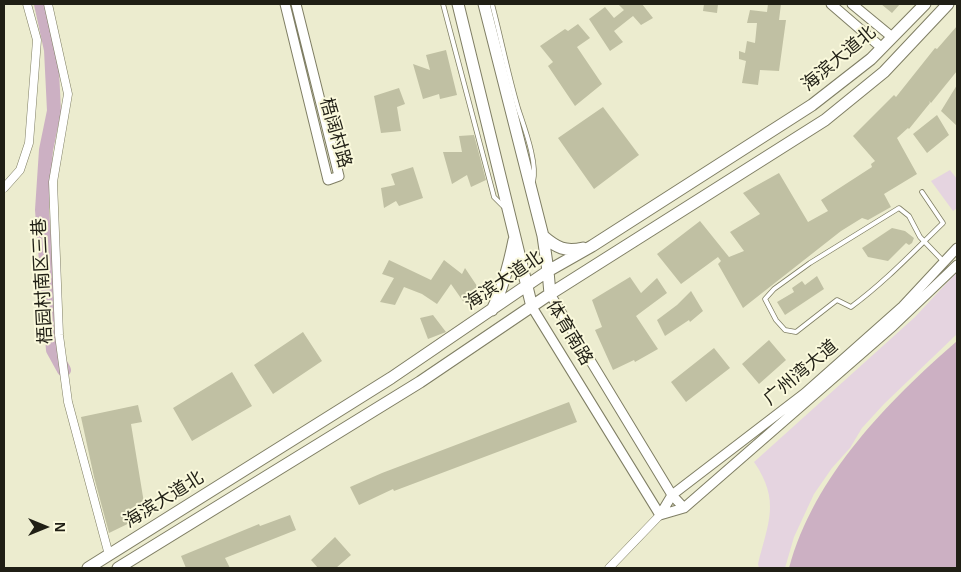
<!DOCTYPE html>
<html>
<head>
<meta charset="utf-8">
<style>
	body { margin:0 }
	#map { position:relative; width:961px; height:572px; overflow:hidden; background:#ececcf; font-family:Helvetica,sans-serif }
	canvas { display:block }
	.frame { position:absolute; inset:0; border:5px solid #201f15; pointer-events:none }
	.north { position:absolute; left:20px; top:502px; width:50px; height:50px; -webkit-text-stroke:4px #faf9dc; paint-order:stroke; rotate:90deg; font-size:14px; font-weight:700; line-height:20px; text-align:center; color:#201f15 }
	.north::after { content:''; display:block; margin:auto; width:18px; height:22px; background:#201f15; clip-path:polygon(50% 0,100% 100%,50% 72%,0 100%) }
</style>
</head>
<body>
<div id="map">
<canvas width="961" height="572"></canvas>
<div class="frame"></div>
<div class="north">N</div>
</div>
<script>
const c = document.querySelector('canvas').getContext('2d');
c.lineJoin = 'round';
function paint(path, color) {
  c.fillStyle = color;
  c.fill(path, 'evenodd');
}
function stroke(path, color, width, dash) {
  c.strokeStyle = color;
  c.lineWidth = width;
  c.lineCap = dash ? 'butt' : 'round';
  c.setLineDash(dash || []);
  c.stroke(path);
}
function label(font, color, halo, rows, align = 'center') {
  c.font = font + ' Helvetica,"Noto Sans SC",sans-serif';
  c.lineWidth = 4;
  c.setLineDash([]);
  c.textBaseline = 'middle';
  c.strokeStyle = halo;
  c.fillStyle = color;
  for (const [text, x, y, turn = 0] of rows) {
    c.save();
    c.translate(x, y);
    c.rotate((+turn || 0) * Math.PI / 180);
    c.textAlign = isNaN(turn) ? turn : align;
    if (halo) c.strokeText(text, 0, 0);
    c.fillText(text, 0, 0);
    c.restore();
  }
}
paint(new Path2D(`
	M950 170 957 179V208L953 211 931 181Z
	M957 272V334L884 404 862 428 850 448 832 468 814 494 794 537 785 568H759L758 564C768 523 781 501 754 462L915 317Z`), '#e5d4e0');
paint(new Path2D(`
	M957 341V568H789C813 477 888 401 957 341Z`), '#ccb0c3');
stroke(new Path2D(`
	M41 4 51 50 54 111 46 150 42 210 53 350 64 370`), '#ccb0c3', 14);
paint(new Path2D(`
	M618 4H642L653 18 641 25 633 16 614 31 623 42 610 51 589 19 605 7 614 18 624 10Z
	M704 4H718L717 13 703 11Z
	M768 4H781L779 20H786L779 71 760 70 758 85 742 83 746 61 739 59V51L745 53 747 41 755 43 757 23H747L750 10 767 12Z
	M881 4H900L892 13Z
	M578 24 590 38 577 47 602 84 575 106 548 66 553 62 540 46 565 29 568 31Z
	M957 26V71L931 103 929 101 930 103 909 129 908 128 897 138 917 174 884 194 891 207 868 220 862 218 841 231 743 308 718 264 721 261 718 257 681 284 657 254 700 221 729 257 744 251 730 232 760 214 743 193 779 173 808 222 828 211 821 200 872 167 871 164 875 161 853 136 894 95 896 97 935 48 937 49Z
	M446 50 457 95 440 99 439 94 423 99 413 64 430 70 426 55Z
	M957 85V126L941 111Z
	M399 88 405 104 397 107 401 131 381 133 374 96Z
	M603 107 639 155 594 189 558 138Z
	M937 115 949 135 927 153 913 134Z
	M474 135 486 180 471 187 467 175 452 184 443 152H462L459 136Z
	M413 167 423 198 399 206 396 201 384 208 381 188 395 185 391 174Z
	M892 228 905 231 914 238 912 243 909 245 906 243 888 261 868 257 862 248Z
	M389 260 431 280 444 260 462 274 465 268 481 292 465 304 451 284 437 304 422 294 404 287 395 305 380 302 394 278 382 274Z
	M817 276 824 289 785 315 777 302 794 292 792 288 802 281 805 285Z
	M630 277 641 293 657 278 667 293 636 316 658 349 635 362 634 360 613 370 595 330 602 327 592 300Z
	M691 291 703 311 690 322 689 320 665 336 657 320 677 305Z
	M433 315 446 332 428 339 420 318Z
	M303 332 322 361 273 394 254 365Z
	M769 340 786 360 759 384 742 364Z
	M714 348 730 368 686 402 671 382Z
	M232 372 252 406 192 441 173 408Z
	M569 402 577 422 394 491 393 489 359 505 350 487 382 473Z
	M138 405 142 422 131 424 146 515 109 533 94 477 81 417Z
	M290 515 296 530 225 558 230 568H186L181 556 259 524 260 526Z
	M335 537 351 555 336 568H318L311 560Z`), '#c0c0a3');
const service = new Path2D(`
	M443 4 494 197 503 206
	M492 4C501 38 508 74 518 108 524 127 538 163 533 182
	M922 192 943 223C913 252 885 282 851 307L837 300 796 332 785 330 776 320 765 299 774 289 810 263 899 208 909 216 920 237 944 262`);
const minor = new Path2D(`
	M48 4 68 94 53 182 59 335 68 402 109 555
	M4 188 20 170 29 143 37 40 27 4
	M609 568 660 515`);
const tertiary = new Path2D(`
	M285 4 328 180 339 176 296 4
	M831 4 882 48
	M852 4 892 37
	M550 294 672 495 684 508
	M532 307 660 515
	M660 515 672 495 805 393 903 306 957 248
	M660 515 684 508 893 326 957 265`);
const primary = new Path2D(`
	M458 4 532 307
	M484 4 543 236 548 271 550 294
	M543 236C557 248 565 252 583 248
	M492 310C503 288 509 265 514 240
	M88 568 391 378 548 271 592 246 812 105 871 59 925 4
	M118 568 420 382 550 294 825 120 884 72 948 4`);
stroke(service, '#7f7e64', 5.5);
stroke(minor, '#7f7e64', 9);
stroke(tertiary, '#7f7e64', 11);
stroke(primary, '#7f7e64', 13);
stroke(service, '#fff', 4);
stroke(minor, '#fff', 8);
stroke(tertiary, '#fff', 9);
stroke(primary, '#fff', 11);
label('18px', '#201f15', '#faf9dc', [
	["海滨大道北",839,59,-40],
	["梧阔村路",335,133,74],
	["梧园村南区三巷",43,281,-93],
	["海滨大道北",504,281,-34],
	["体育南路",569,333,59],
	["广州湾大道",801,373,-40],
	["海滨大道北",164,500,-32]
]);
</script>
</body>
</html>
